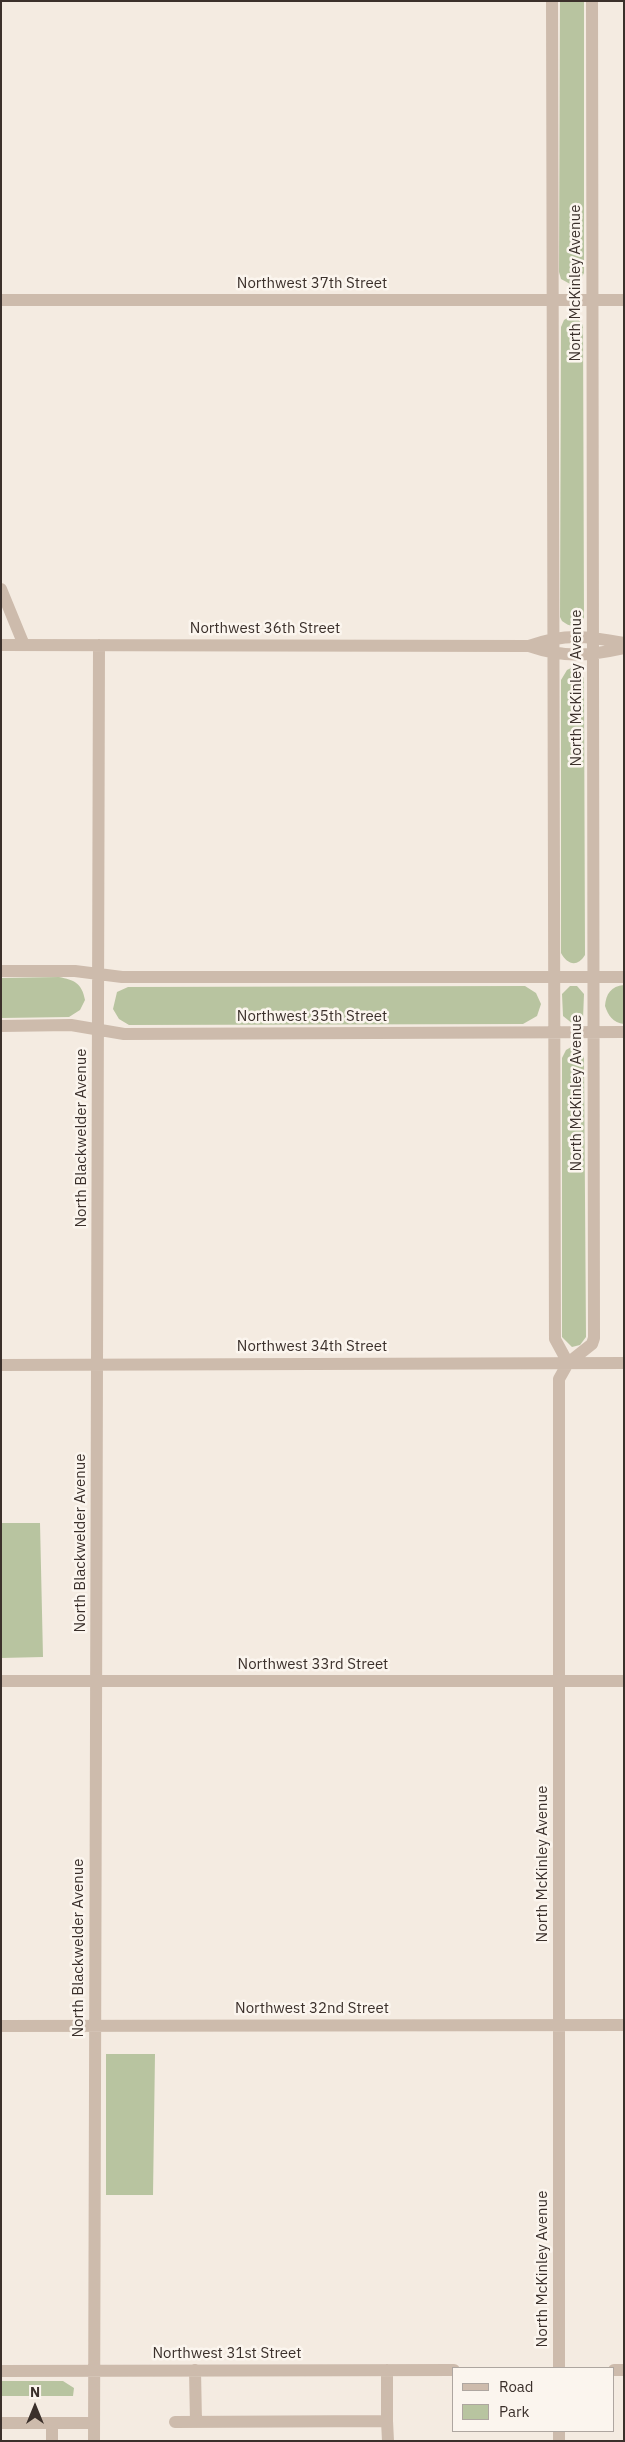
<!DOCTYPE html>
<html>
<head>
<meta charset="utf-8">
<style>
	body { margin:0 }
	#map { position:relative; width:625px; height:2442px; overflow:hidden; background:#f4ebe1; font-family:"IBM Plex Sans",sans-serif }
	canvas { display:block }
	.frame { position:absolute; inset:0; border:2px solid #3b302b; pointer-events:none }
	.legend { position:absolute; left:452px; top:2367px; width:162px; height:65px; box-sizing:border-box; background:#fbf5ee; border:1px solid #aea6a0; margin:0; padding:6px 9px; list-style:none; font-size:15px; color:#3b302b }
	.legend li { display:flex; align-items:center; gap:10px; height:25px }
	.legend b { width:25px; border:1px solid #aea6a0 }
	.north { position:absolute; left:10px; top:2382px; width:50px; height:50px; -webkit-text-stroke:4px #fbf5ee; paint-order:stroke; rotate:0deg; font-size:14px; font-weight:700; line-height:20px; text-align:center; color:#3b302b }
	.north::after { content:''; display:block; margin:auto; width:18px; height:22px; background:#3b302b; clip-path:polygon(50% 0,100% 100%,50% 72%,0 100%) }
</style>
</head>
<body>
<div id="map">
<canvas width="625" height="2442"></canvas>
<div class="frame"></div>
<ul class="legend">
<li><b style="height:6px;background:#cdbbac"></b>Road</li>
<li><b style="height:14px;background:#b8c4a0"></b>Park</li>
</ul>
<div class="north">N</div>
</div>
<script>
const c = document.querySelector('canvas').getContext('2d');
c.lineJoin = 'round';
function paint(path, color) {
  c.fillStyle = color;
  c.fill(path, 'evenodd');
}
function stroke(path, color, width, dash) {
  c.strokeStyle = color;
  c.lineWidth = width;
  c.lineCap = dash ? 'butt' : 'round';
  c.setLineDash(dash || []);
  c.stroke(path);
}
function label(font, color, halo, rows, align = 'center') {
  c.font = font + ' "IBM Plex Sans",sans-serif';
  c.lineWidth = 5;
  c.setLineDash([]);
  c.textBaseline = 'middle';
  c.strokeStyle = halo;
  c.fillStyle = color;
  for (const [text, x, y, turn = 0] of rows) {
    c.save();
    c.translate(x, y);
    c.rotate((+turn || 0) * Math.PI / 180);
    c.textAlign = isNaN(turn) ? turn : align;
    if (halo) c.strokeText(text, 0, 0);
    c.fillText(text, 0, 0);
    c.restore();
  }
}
paint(new Path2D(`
	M560 1H584V273L578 284 572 285 561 279 559 272Z
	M569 317 577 318 583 325 584 618C578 628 571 628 562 621L560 617 561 327 564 320Z
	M571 668 580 671 584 679 585 955C577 968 567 964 561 953V680L567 670Z
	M59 977C74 980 82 983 85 1000L80 1010 69 1017 1 1018V978Z
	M624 985V1024C613 1023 608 1015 605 1006 606 994 611 986 624 985Z
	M525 986 536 993 541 1004 537 1016 523 1024 129 1025 119 1019 113 1009 117 992 128 987Z
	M570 986H577L584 994 583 1019 573 1024 563 1016 562 994Z
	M573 1046 581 1050 584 1058 586 1337 580 1345 572 1347 562 1337V1058L566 1050Z
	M1 1523H40L43 1657 1 1658Z
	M106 2054H155L153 2195H106Z
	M1 2381H63L74 2388 73 2396H1Z`), '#b8c4a0');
stroke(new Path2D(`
	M552 1 555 1339 568 1363
	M1 300H624
	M1 589 24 645
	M1 645 529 646C564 658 588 656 624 648
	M529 646C565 633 587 636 624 643
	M1 971H75L122 977H624
	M1 1026 71 1025 124 1034 624 1032
	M1 1365 624 1363
	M1 1681H624
	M1 2026 624 2025
	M559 2368V1379L568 1363 592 1344 594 1338 592 1
	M195 2370 196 2422
	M387 2370V2421
	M614 2370H624
	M1 2371 454 2370
	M175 2422 387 2421 388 2441
	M1 2423H94
	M52 2423V2441
	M559 2431V2441
	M94 2441 99 645`), '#cdbbac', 12);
label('15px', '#3b302b', '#fbf5ee', [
	["North McKinley Avenue",576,283,-90],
	["Northwest 37th Street",312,284],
	["Northwest 36th Street",265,629],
	["North McKinley Avenue",577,688,-90],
	["Northwest 35th Street",312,1017],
	["North McKinley Avenue",577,1093,-90],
	["North Blackwelder Avenue",82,1138,-90],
	["Northwest 34th Street",312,1347],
	["North Blackwelder Avenue",81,1543,-90],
	["Northwest 33rd Street",313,1665],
	["North McKinley Avenue",543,1864,-90],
	["North Blackwelder Avenue",79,1948,-90],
	["Northwest 32nd Street",312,2009],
	["North McKinley Avenue",543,2269,-90],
	["Northwest 31st Street",227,2354]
]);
</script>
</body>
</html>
